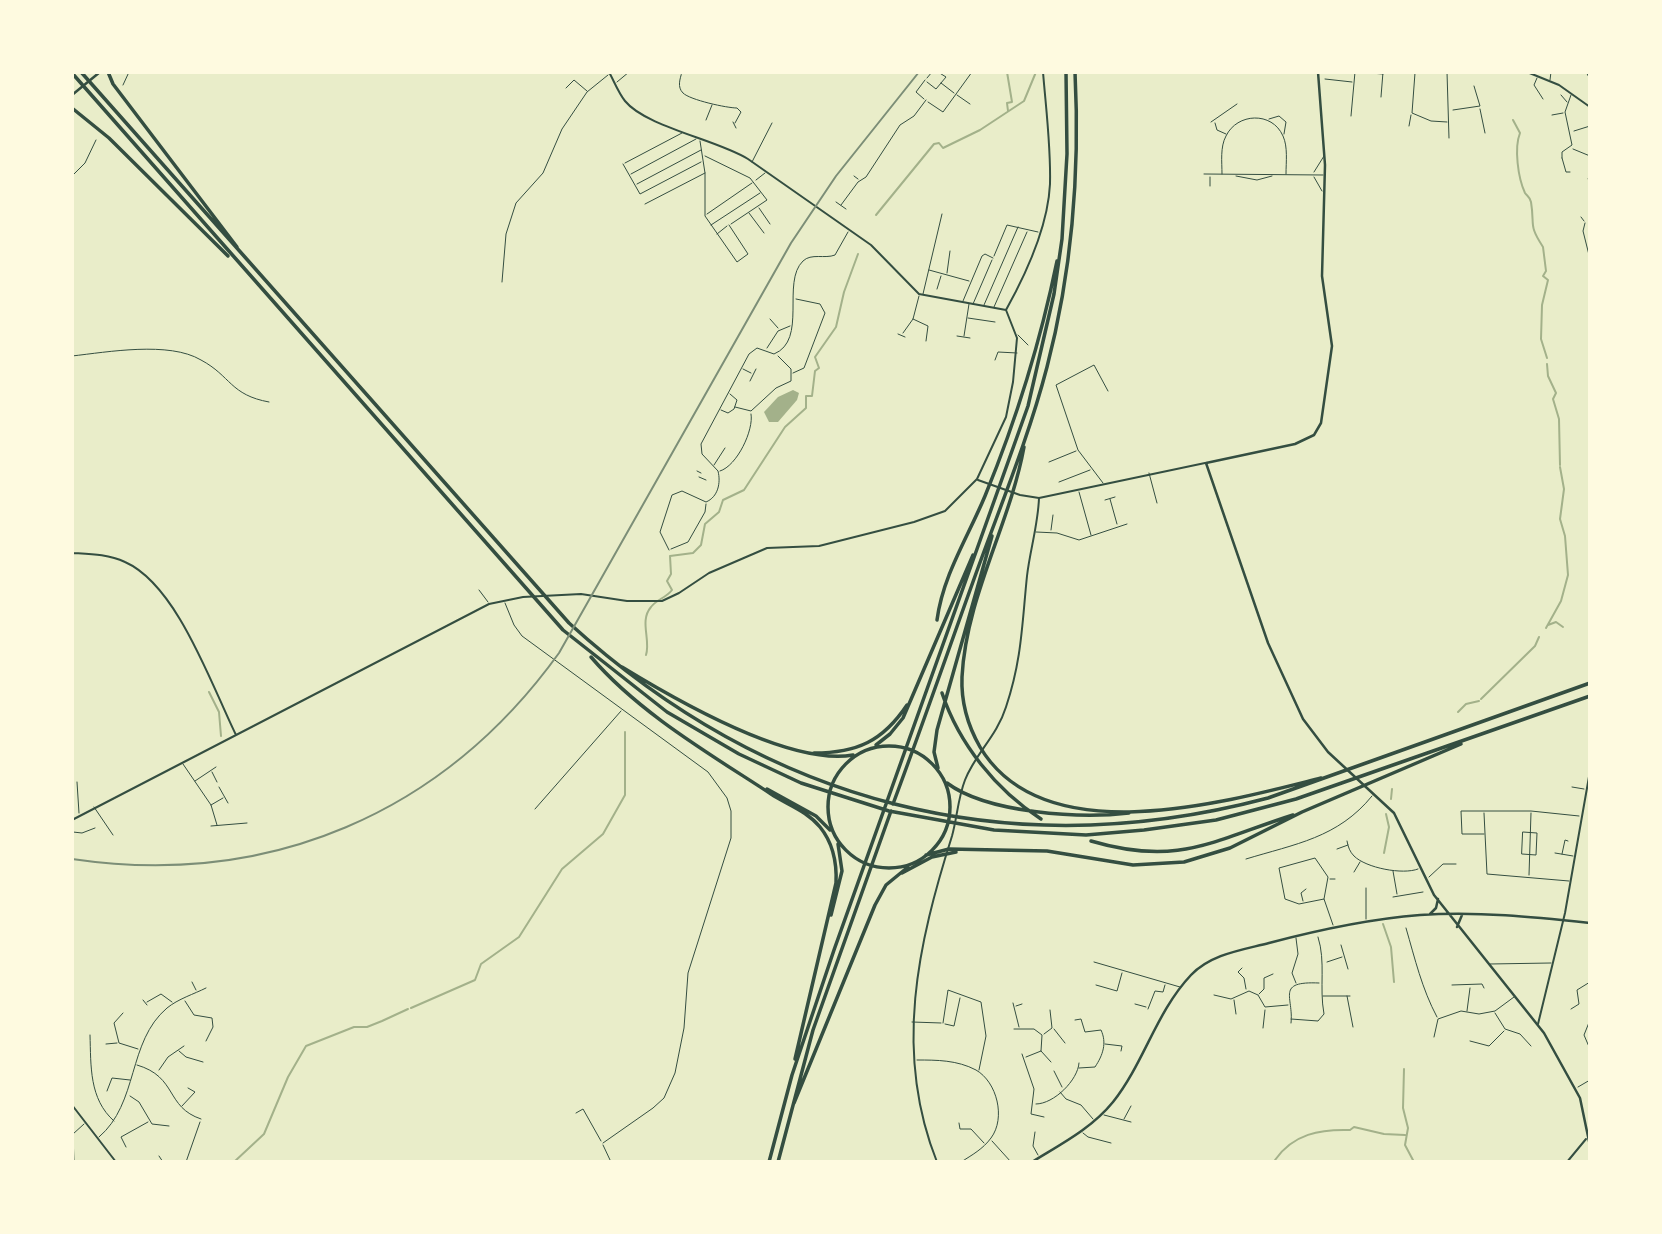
<!DOCTYPE html>
<html>
<head>
<meta charset="utf-8">
<style>
	body { margin:0 }
	#map { position:relative; width:1662px; height:1234px; overflow:hidden; background:#e9edc9; font-family:Rubik,sans-serif }
	canvas { display:block }
	.frame { position:absolute; inset:0; border:74px solid #fefae0; pointer-events:none }
</style>
</head>
<body>
<div id="map">
<canvas width="1662" height="1234"></canvas>
<div class="frame"></div>
</div>
<script>
const c = document.querySelector('canvas').getContext('2d');
c.lineJoin = 'round';
function paint(path, color) {
  c.fillStyle = color;
  c.fill(path, 'evenodd');
}
function stroke(path, color, width, dash) {
  c.strokeStyle = color;
  c.lineWidth = width;
  c.lineCap = dash ? 'butt' : 'round';
  c.setLineDash(dash || []);
  c.stroke(path);
}
paint(new Path2D(`
	M793 390 799 393 797 400 778 422H769L764 412 778 397Z`), '#a3b18a');
stroke(new Path2D(`
	M1007 72 1012 102 1007 103 1008 111
	M1513 120 1520 133C1514 148 1518 178 1525 193 1527 196 1530 197 1531 202 1535 226 1528 224 1543 247L1546 271 1543 276 1548 280 1542 305 1541 339 1547 358
	M876 215 934 144 939 143 943 148 980 130 1024 101 1036 72
	M1547 364 1548 376 1556 393 1553 399 1559 419 1560 465
	M1548 625 1556 622 1563 627
	M1546 628 1561 601 1568 575 1565 536 1560 519 1564 489 1560 467
	M646 655C651 640 639 621 651 607 657 599 666 598 672 590L667 581 671 574 670 556 693 553 701 545 705 524 719 512 723 500 744 490 785 427 806 408V396H812L815 371 819 368 815 357 836 327 844 292 858 254
	M209 692 219 712 221 736
	M1481 699 1535 646 1539 637
	M1458 712 1466 704 1479 701
	M1391 799 1392 789
	M1384 853 1389 827 1386 814
	M1383 924 1391 947 1394 982
	M411 1008 475 980 481 964 519 937 562 869 603 834 625 795V732
	M1404 1069 1403 1108 1408 1128 1405 1145 1414 1162
	M1275 1160C1293 1134 1320 1129 1350 1130L1354 1127 1384 1134 1405 1135
	M234 1162 264 1134 288 1077 306 1046 354 1027H367L382 1021 408 1009`), '#a3b18a', 2);
stroke(new Path2D(`
	M1561 95 1567 102
	M1552 115 1563 113
	M1562 158 1566 172H1570
	M625 163 682 133
	M637 184 701 150
	M994 256 1007 225 1038 232
	M973 304 992 260
	M994 307 1027 232
	M968 318 995 322
	M1018 335 1028 345
	M714 465 725 448
	M697 471 701 473
	M699 477 706 480
	M1366 888V919`), '#344e41', 1);
stroke(new Path2D(`
	M682 72C680 79 677 87 683 93 690 100 727 108 737 108L741 112 735 123
	M1357 72 1383 74
	M1447 72 1449 138
	M1586 72 1590 79
	M1415 73 1412 113 1431 121 1447 122
	M927 78 932 72
	M1537 78 1534 85 1543 99
	M1325 79 1352 82
	M1550 80 1551 72
	M617 82 629 72
	M927 82 936 89 946 77 938 72
	M941 83 954 93
	M123 85 129 72
	M566 88 574 80 587 91
	M957 95 970 104
	M1381 97 1383 72
	M924 99 916 92 925 80
	M928 102 943 112 972 72
	M1480 109 1485 133
	M1453 110 1480 106 1474 86
	M1351 116 1355 72
	M1269 119 1279 116 1286 122 1284 134
	M706 120 712 105
	M733 122 736 128
	M1211 122 1237 104
	M1215 123 1217 130 1226 134
	M1409 126 1411 115
	M1574 131 1590 126
	M700 141 705 173V216L737 262 748 254 729 225
	M1573 149 1590 156
	M705 156 750 178 767 200 731 224
	M1562 158V152L1572 145 1565 112 1571 95
	M752 162 772 123
	M623 164 640 194 701 162
	M1314 172 1324 156
	M631 174 696 139
	M1204 174 1323 175
	M1222 174C1222 162 1220 147 1226 136 1237 113 1272 111 1283 136 1288 147 1286 162 1286 174
	M72 176 85 163 96 140
	M854 176 858 179
	M1236 176 1257 180 1272 176
	M1210 177V186
	M1314 177 1322 191
	M1588 179 1590 180
	M756 180 765 173
	M836 202 846 209
	M645 204 705 173
	M841 205 858 182 866 177 900 125 914 116 926 100
	M759 208 770 224
	M749 213 764 233
	M707 214 752 183
	M1581 217 1584 221
	M1585 223 1583 231 1590 259
	M711 225 760 193
	M717 234 727 226
	M1590 265V264
	M929 270 969 281
	M947 273 950 251
	M502 282 506 234 516 203 543 173 562 129 587 92 608 75
	M937 289 941 276
	M923 294 942 214
	M963 301 982 256 985 254 993 258
	M984 305 1018 227
	M770 319 778 328
	M913 319 928 326 926 341
	M903 333 913 319 919 296
	M898 334 905 337
	M957 336 970 338
	M964 336 969 304
	M767 348 778 331 790 326
	M72 356C108 352 169 341 201 360 231 376 230 395 269 402
	M995 360 998 352 1017 353
	M743 369 751 373
	M793 373 804 368 825 313 820 304 796 299
	M750 381 756 369
	M735 407 751 411 776 388 791 381V369L778 356
	M721 410 728 413 734 409 737 400 730 394
	M1049 462 1076 451
	M720 471C737 466 754 430 751 414
	M1149 473 1157 503
	M1059 482 1090 470
	M1103 483 1078 450 1056 385 1094 365 1108 391
	M1079 492 1091 535
	M1110 499 1117 524
	M1105 500 1115 497
	M1051 530 1053 515
	M1036 532 1057 533 1079 540 1127 524
	M671 549 688 542 705 512 706 504
	M669 550 660 532 672 495 682 491 706 502C718 497 721 483 718 471L702 454 701 444 749 354 757 348 774 354C808 340 781 282 803 261 811 253 825 259 835 255L848 232
	M479 590 488 602
	M505 603 514 625 522 636 708 772 727 798 731 811V838L688 973 684 1028 675 1073 664 1098 653 1108 603 1143
	M183 764 211 805 217 825
	M212 772 217 782
	M195 781 216 767
	M77 782 79 813
	M219 787 228 803
	M1572 787 1584 789
	M211 805 223 798
	M94 807 113 835
	M535 809 621 711
	M1484 813 1487 874 1569 881
	M211 826 247 823
	M72 827V836
	M73 832 82 833 95 828
	M1523 832 1537 833 1536 855 1522 854Z
	M1484 834H1462L1461 811H1531L1579 816
	M1347 841C1348 847 1350 852 1354 856 1366 868 1403 875 1418 869
	M1337 849 1348 845
	M1555 853 1573 856
	M1562 854 1565 840 1568 841
	M1246 859C1295 844 1338 838 1372 796
	M1393 871 1397 894
	M1354 872 1360 862
	M1529 875 1531 813
	M1429 877 1443 864H1456
	M1330 879H1335
	M1393 897 1423 892
	M1324 899 1328 877 1315 858 1279 868 1285 899 1299 904 1324 899 1333 925
	M1303 901 1301 893 1306 889
	M1406 928C1415 959 1422 989 1437 1017
	M1296 938 1298 954 1292 973 1296 983
	M1341 945 1348 969
	M1094 962 1180 987
	M1327 962 1342 957
	M1490 964 1551 963
	M1242 968 1238 972 1244 978 1246 989
	M192 982 196 990
	M1096 985 1117 991 1122 973
	M1452 985 1482 984 1484 988
	M1259 994 1264 989V978L1273 974
	M1214 995 1231 999 1249 991 1258 995 1265 1007 1288 1005
	M1323 996H1350
	M1347 996 1353 1027
	M143 1000 147 1005
	M1234 1000 1236 1014
	M185 1001 194 1015 212 1018 213 1027 206 1041
	M147 1002 161 994 172 1002
	M1013 1003 1019 1027
	M1135 1004 1146 1007
	M1016 1006 1022 1004
	M1148 1009 1155 991 1163 992 1165 985
	M1571 1009 1579 1004 1577 990 1590 982
	M1467 1011 1470 988
	M123 1013 114 1023 119 1043 138 1049
	M1495 1013 1505 1029 1520 1034 1531 1046
	M1291 1019 1318 1021 1324 1014C1319 987 1326 962 1318 937
	M1075 1020 1081 1019 1085 1032 1101 1030C1107 1043 1103 1055 1095 1067L1079 1068
	M1590 1020 1584 1035 1590 1049
	M912 1022 941 1023
	M943 1023 948 990 981 1002 986 1036 979 1070
	M1291 1023C1294 997 1275 981 1319 983
	M945 1024 954 1026 960 998
	M1263 1028 1265 1010
	M1014 1029H1034L1042 1035 1041 1051 1026 1057
	M1054 1029 1065 1043
	M1044 1034 1052 1028 1050 1010
	M90 1035C91 1066 89 1099 114 1121
	M1434 1037 1438 1019 1461 1011 1479 1014 1495 1011 1514 997
	M1470 1041 1489 1046 1504 1031
	M106 1044 117 1043
	M1105 1044 1122 1046 1121 1051
	M179 1051 186 1057 203 1062
	M1041 1051 1051 1062
	M1022 1054 1034 1089 1031 1114 1044 1117
	M917 1060C937 1060 957 1060 976 1070 997 1082 1006 1118 991 1138 983 1149 972 1155 961 1162
	M137 1065C178 1077 165 1107 201 1119
	M159 1070 168 1057 184 1046
	M1054 1071 1062 1087
	M1578 1087 1590 1080
	M107 1091 112 1078 130 1080
	M1060 1092 1066 1099 1081 1105 1093 1119
	M130 1096 139 1102 152 1124 169 1126
	M1036 1104C1054 1104 1078 1080 1079 1063
	M182 1106 195 1092 188 1088
	M576 1113 583 1109 601 1141
	M1104 1115 1131 1122
	M1124 1119 1131 1106
	M959 1123 960 1129H971L984 1143
	M1035 1132 1033 1146 1038 1155
	M1083 1133 1088 1137 1111 1143
	M99 1137C139 1103 127 1042 167 1008 178 999 194 994 206 988
	M992 1141 1011 1162
	M603 1145 611 1162
	M126 1147 121 1137 148 1122
	M159 1156 163 1162
	M74 1162 73 1134 84 1124
	M186 1162 200 1122`), '#344e41', 1);
stroke(new Path2D(`
	M1527 72 1559 85 1590 107
	M1006 310C1026 274 1048 227 1050 184 1051 147 1046 109 1043 72
	M978 480 1020 495 1039 498
	M72 553C89 554 108 554 125 562 177 585 211 684 236 735
	M72 820 489 604 523 597 581 594 627 601H662L679 593 709 573 767 548 819 546 914 522 945 511 977 479 1006 417 1013 382 1017 338 1006 310 919 294 871 245 748 159C718 140 646 127 625 101 618 92 614 81 609 72
	M1538 1024 1565 913 1590 771
	M72 1105 116 1162
	M1567 1162 1586 1139`), '#344e41', 2);
stroke(new Path2D(`
	M937 1162C893 1052 918 944 952 836 957 818 958 798 965 780 975 754 997 736 1006 707 1022 659 1022 624 1027 576 1030 550 1038 525 1039 498L1205 463`), '#344e41', 2);
stroke(new Path2D(`
	M1318 72 1325 165 1322 276 1332 346 1321 423 1314 435 1295 444 1206 463 1268 643 1303 719 1328 752 1394 813 1434 895 1544 1033 1580 1098 1590 1146
	M1430 914 1436 908 1438 899
	M1457 927 1462 915
	M1032 1162C1061 1144 1091 1129 1113 1102 1144 1063 1156 1012 1191 975 1211 954 1242 950 1269 943 1318 930 1369 919 1420 915 1477 911 1534 917 1590 923`), '#344e41', 2.5);
stroke(new Path2D(`
	M72 95 100 72`), '#344e41', 2.5);
stroke(new Path2D(`
	M81 72 569 623C768 804 1008 867 1268 798L1590 683
	M108 72 113 84 237 247
	M72 73 563 630 667 712 739 754 801 783 889 811 994 830 1086 835 1144 830 1216 820 1296 799 1590 696
	M72 108 109 138 228 256
	M1024 447C1010 524 966 597 962 677 961 702 968 726 980 747 1044 854 1225 802 1321 778
	M937 620C943 575 968 537 985 496 1017 418 1040 344 1057 261
	M591 657C639 713 710 754 771 794 788 805 807 811 820 827 833 843 837 862 836 883L795 1059
	M622 667C676 700 790 766 853 755
	M942 693C959 744 996 790 1041 819
	M876 745 890 734 903 718 973 555
	M828 807a61 61 0 1 1 122 0a61 61 0 1 1-122 0Z
	M814 753C857 753 883 741 907 705
	M938 768 934 752 937 730 992 536
	M947 783C987 813 1080 819 1129 813
	M767 789 816 816 830 830
	M893 804C921 729 947 654 974 579 999 509 1028 440 1047 367 1072 271 1080 171 1075 72
	M1091 841C1179 867 1214 840 1293 815
	M926 855 949 849 1047 851 1133 865 1184 862 1230 848 1302 812 1461 744
	M902 873 932 857 956 852
	M831 915 842 871 838 844
	M794 1103 875 905 886 885 908 867
	M769 1162 792 1075 834 950 1028 406 1054 294 1062 239 1067 154 1066 72
	M778 1162 813 1030 891 811`), '#344e41', 3.5);
stroke(new Path2D(`
	M72 859C269 888 443 814 559 653L791 243 836 176 919 72`), '#7c8e77', 2);
</script>
</body>
</html>
